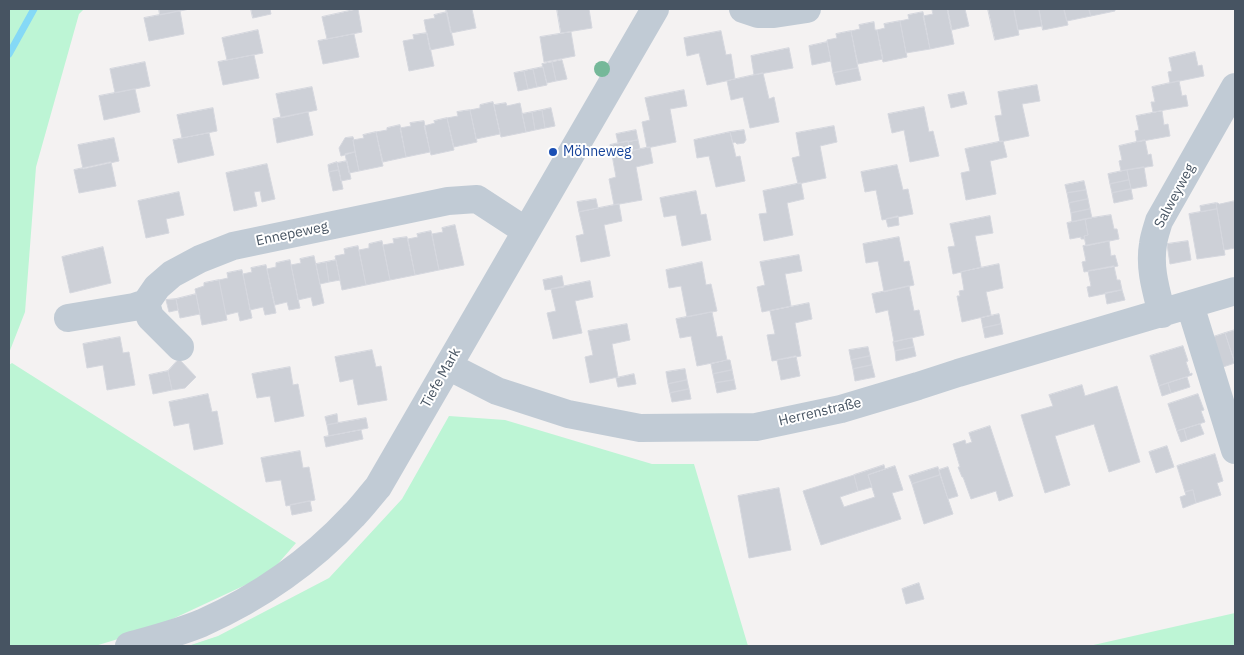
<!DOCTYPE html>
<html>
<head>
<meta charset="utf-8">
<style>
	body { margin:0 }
	#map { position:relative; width:1244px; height:655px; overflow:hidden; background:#f4f2f2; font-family:"IBM Plex Sans",sans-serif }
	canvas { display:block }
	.frame { position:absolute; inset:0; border:10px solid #475462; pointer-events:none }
</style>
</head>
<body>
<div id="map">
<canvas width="1244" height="655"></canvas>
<div class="frame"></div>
</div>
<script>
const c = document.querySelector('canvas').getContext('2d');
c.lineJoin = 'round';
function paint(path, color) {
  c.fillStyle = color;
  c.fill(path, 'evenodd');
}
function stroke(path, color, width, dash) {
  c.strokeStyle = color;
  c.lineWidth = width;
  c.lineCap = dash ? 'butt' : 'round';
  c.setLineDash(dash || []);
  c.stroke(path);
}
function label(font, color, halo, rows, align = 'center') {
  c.font = font + ' "IBM Plex Sans",sans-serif';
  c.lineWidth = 4;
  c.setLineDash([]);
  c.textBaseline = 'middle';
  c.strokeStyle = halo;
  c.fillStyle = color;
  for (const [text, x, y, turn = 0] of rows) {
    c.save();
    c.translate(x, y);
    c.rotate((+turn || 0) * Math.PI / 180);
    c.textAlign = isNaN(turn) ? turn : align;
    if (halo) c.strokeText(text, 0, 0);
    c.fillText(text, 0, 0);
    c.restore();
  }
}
paint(new Path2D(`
	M10 9H84L79 14 36 167 25 312 9 353V14Z
	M12 363 296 543 269 574 151 629 95 646H9V365Z
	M449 416 505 420 652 464H694L748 646H188L218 636 329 578 402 499Z
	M1235 613V646H1089Z`), '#bdf5d5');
stroke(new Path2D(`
	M9 54 34 9`), '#85d9f6', 7);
const building = new Path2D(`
	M159 9H190L160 15Z
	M251 9H270L271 14 253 18Z
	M358 9 362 32 327 39 322 17Z
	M446 9H472L476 28 451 33Z
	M557 9H589L592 28 561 33Z
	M939 9H947L954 44 930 49 923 16 933 14 932 10Z
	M954 9H965L969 26 952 30 948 10Z
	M988 9H1014L1019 35 995 40Z
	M1014 9H1039L1042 26 1018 30Z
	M1039 9H1064L1068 25 1043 30Z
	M1064 9H1089L1091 16 1067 21Z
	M1089 9H1115V11L1091 16Z
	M180 11 184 34 149 41 144 18Z
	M447 12 454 45 430 50 424 20 435 18 434 15Z
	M923 12 930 49 906 53 900 21 909 19 908 15Z
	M900 21 907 57 883 62 877 30 885 28 884 24Z
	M874 22 875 30H877L883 59 858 64 851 31 860 29 859 25Z
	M258 30 263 53 227 60 222 38Z
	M721 31 726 55 731 54 735 79 707 85 699 53 687 56 684 38Z
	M851 31 858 68 833 73 827 40 837 38 836 34Z
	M571 32 575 56 544 62 540 37Z
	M427 33 434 66 409 71 403 41 414 39 413 35Z
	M354 34 359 57 323 64 318 41Z
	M827 42 831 61 812 65 809 46Z
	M789 48 793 68 754 75 751 56Z
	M1195 52 1198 66 1202 65 1204 76 1170 83 1168 72 1172 71 1169 58Z
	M254 55 259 78 223 85 218 62Z
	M562 60 567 79 556 81 552 62Z
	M145 62 150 86 115 93 110 69Z
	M552 62 556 81 547 83 542 64Z
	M543 67 547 85 537 87 533 69Z
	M858 68 861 80 836 85 833 73Z
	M533 69 537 87 528 89 524 71Z
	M524 71 528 89 518 91 514 73Z
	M763 73 769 99 774 97 779 122 750 128 743 97 731 100 727 81Z
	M1179 81 1182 96 1186 95 1188 106 1153 112 1151 102H1155L1152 87Z
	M1037 85 1040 101 1022 104 1029 136 1000 142 995 116 1002 115 998 92Z
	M312 87 317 110 281 118 276 94Z
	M135 89 140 112 104 120 99 96Z
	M684 90 687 106 670 109 676 142 647 148 642 122 650 120 645 98Z
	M964 92 967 104 951 108 948 95Z
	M493 102 500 134 476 139 470 110 480 108V105Z
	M506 103 507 106 520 103 526 132 501 137 494 105Z
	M924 107 929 132 933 131 939 156 910 162 904 130 892 133 888 114Z
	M213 108 217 131 182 138 177 115Z
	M551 108 555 126 545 128 542 110Z
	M470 110 477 142 454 147 447 118 458 116 457 112Z
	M542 110 545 128 535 130 532 112Z
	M1162 111 1164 125 1168 124 1170 136 1137 142 1135 131 1139 130 1136 116Z
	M308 112 313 135 277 143 273 119Z
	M532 112 535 130 526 132 522 114Z
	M447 118 454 150 431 155 424 126 435 123 434 121Z
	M424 121 430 152 406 157 400 128 411 126 410 123Z
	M400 125 406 157 383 162 376 132 387 130V128Z
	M834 126 837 142 820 146 826 178 798 184 792 158 800 156 796 133Z
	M636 130 638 140 618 143 616 134Z
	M744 130 746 140 744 143 737 144 735 142 733 143 730 132Z
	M376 132 383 166 359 171 353 140 364 138 363 135Z
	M730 132 736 157 740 156 745 181 716 187 709 156 697 158 694 140Z
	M209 133 214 155 178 163 173 140Z
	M353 137 354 140H353L355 152 341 156 339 148 345 138Z
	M114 138 119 161 83 169 78 145Z
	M638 140 640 149 630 151 628 142Z
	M1145 140 1148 155 1151 154 1153 166 1121 171 1119 161 1122 160 1119 146Z
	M628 141 630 151 612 155 610 145Z
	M1003 141 1007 157 990 161 996 194 966 200 961 173 970 171 965 149Z
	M650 147 653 163 636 167 642 200 614 205 609 179 616 177 612 155Z
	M355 152 359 171 349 173 345 154Z
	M347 161 351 179 341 181 337 163Z
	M111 162 116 186 79 193 74 170Z
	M337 162 339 170 329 172 328 165Z
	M267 164 275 199 262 202 260 191 254 192 257 206 234 211 226 173Z
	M897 165 903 190 908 189 913 214 882 220 876 190 865 192 861 172Z
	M1144 167 1147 186 1131 189 1127 170Z
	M339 170 343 189 333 191 329 172Z
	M1127 170 1129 180 1110 184 1108 174Z
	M1129 180 1131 189 1112 193 1110 184Z
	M1084 181 1086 190 1067 193 1065 185Z
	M801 183 804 199 787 203 793 235 764 241 759 214 767 213 763 191Z
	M1131 189 1133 199 1114 203 1112 193Z
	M1086 190 1088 199 1069 203 1067 193Z
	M696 191 701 215 706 214 711 240 682 246 676 215 664 217 660 198Z
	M179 192 184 215 166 219 169 233 146 238 138 201Z
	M596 199 598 208 579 212 577 202Z
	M1088 199 1090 209 1071 213 1069 203Z
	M1235 201V248L1224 250 1216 203H1218L1219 204Z
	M1216 203 1217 209 1201 212 1200 206Z
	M619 204 622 221 604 225 610 256 581 262 576 236 584 234 579 212Z
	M1090 209 1092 218 1072 222 1071 213Z
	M1217 209 1225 255 1197 259 1189 214Z
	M1111 215 1114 229H1117L1119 239 1086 246 1084 236 1088 235 1085 219Z
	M898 216 899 225 888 227 886 219Z
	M990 216 993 233 975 236 981 267 953 274 948 247 955 246 950 224Z
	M1085 219 1088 235 1084 236 1085 239H1081V237L1070 239 1067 223Z
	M455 225 464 265 439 270 432 234 443 232 442 228Z
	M431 231 439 270 415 275 408 239 418 237 417 234Z
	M407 237 415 275 390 280 383 245 394 243 393 239Z
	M899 237 904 262 909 261 914 285 884 292 878 261 866 263 863 244Z
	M382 241 390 280 366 285 359 250 369 248V244Z
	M1109 241 1111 256 1115 255 1118 266 1084 272 1082 262 1086 261 1083 246Z
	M1188 241 1191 260 1170 264 1167 244Z
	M358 246 366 285 342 290 335 256 345 254 344 249Z
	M103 247 111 283 70 293 62 257Z
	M799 255 802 271 785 274 791 306 762 312 757 287 765 285 760 262Z
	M314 256 324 303 313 306 311 297 298 300 291 265 301 263 300 259Z
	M290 260 300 308 289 310 287 302 275 305 267 269 276 267V263Z
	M336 260 340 280 329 282 326 262Z
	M326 262 329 282 320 284 316 264Z
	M702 262 706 285 711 284 717 311 687 317 681 286 669 288 666 270Z
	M999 264 1003 288 986 292 991 315 962 322 957 296H960L959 291 964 290 961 272Z
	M266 265 276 313 265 315 263 307 250 310 243 274 252 272 251 268Z
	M1114 266 1117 280H1120L1122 290 1089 297 1087 287 1091 286 1088 271Z
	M242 270 252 318 240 321 238 312 226 315 219 280 228 278 227 273Z
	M562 276 564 287 545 290 543 280Z
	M219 280 227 320 202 325 195 289 204 286V283Z
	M590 281 593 297 575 301 582 333 553 339 547 313 556 311 551 289Z
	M909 286 914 311 919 310 924 335 894 342 888 310 876 313 872 294Z
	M1122 290 1125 300 1107 304 1105 293Z
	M196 294 200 314 180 318 176 299Z
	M176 299 178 310 169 312 166 300Z
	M809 303 812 319 795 323 801 356 772 361 767 335 775 334 770 311Z
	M712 312 717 337 722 336 727 360 697 366 691 336 680 338 676 319Z
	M999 314 1001 324 983 328 981 318Z
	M627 324 630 340 612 344 618 377 590 383 585 357 593 355 588 331Z
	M1001 324 1003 334 985 338 983 328Z
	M1235 330V364L1225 333Z
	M1225 333 1235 363 1223 367 1213 337Z
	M120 337 123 353 129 352 135 385 107 390 103 365 87 368 83 344Z
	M912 338 914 347 895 351 893 342Z
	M1183 346 1188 361 1186 362 1190 374 1192 373V375L1159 386 1150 356Z
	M868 347 870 356 851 360 849 350Z
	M914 347 916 356 896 361 895 351Z
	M372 350 376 367 381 366 387 400 358 405 353 379 340 382 335 357Z
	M796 356 800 376 781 380 777 360Z
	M870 356 872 365 853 369 851 360Z
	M179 359 196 377 185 388 172 390 168 371Z
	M727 360H730L732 370 713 374 711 364Z
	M872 365 875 377 855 381 853 369Z
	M290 367 293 385 298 384 304 416 275 422 270 396 257 398 252 374Z
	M685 369 687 380 668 384 666 372Z
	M732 370 734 380 715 383 713 374Z
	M168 371 172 390 153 394 149 375Z
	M634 374 636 384 618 387 616 378Z
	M1187 377 1190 387 1171 393 1168 383Z
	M687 380 689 389 670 393 668 384Z
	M734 380 736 389 717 393 715 383Z
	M1168 383 1171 393 1162 396 1159 386Z
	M1082 385 1085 396 1117 386 1140 462 1109 472 1094 424 1055 436 1070 485 1045 493 1021 415 1053 406 1049 395Z
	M689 389 691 399 672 402 670 393Z
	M208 394 212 412 217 411 223 444 194 450 189 423 174 426 169 402Z
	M1198 394 1204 410 1201 411 1205 422 1177 431 1168 404Z
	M337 414 338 423 327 425 325 417Z
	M366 418 368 428 329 436 327 425Z
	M1200 424 1204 434 1187 440 1184 429Z
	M990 426 1013 496 999 501 996 491 971 499 963 477H962L958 467H960L953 444 965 440 966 444 972 442 969 433Z
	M1184 429 1187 440 1181 442 1177 431Z
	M361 430 363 439 326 447 324 437Z
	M1167 446 1174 467 1156 473 1149 452Z
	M300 451 303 468 309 467 315 500 286 506 281 480 266 482 261 458Z
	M1215 454 1223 481 1217 483 1221 495 1196 503 1193 490 1185 492 1177 466Z
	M884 465 885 469 868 475 872 487 858 491 854 475Z
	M895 466 903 490 892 493 901 519 821 545 803 491 854 475 858 491 840 497 844 507 875 497 868 475Z
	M938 467 940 475 912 484 909 476Z
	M948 467 958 496 948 499 939 470Z
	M940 475 953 514 924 524 912 484Z
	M779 488 791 550 749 558 738 496Z
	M1193 490 1196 503 1183 508 1180 497 1186 495 1185 492Z
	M310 501 312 511 292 515 290 505Z
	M919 583 924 599 906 604 902 589Z`);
paint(building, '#cdd0d7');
stroke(building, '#d5d7de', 1);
stroke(new Path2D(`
	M743 9 758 14H774L807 9
	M146 303 150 317 180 347
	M1190 305 1235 450
	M1162 314C1156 290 1149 268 1153 244 1154 236 1157 228 1159 221L1235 87
	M68 318 134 307 146 303 157 287 172 274 200 259 233 246 448 201 477 199 526 231
	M448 366 497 391 568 414 640 428 756 427 841 409 918 386 958 373 1235 291
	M129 646C154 639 178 633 202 623 258 598 311 561 353 516 362 507 370 496 378 487L655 9`), '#c1cbd5', 28);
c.fillStyle = '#75b899';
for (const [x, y] of [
	[602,69]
]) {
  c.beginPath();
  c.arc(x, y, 8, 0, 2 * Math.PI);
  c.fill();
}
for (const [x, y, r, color] of [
	[553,152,5,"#1a4fb4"]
]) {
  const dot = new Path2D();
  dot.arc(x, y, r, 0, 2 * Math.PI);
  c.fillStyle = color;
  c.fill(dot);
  stroke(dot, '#fff', 2);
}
label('14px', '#164399', '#fff', [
	["Möhneweg",563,152]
], 'left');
label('14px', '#475462', '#fff', [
	["Salweyweg",1175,196,-62],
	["Ennepeweg",292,234,-12],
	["Tiefe Mark",441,378,-61],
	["Herrenstraße",820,412,-13]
]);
</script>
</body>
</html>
